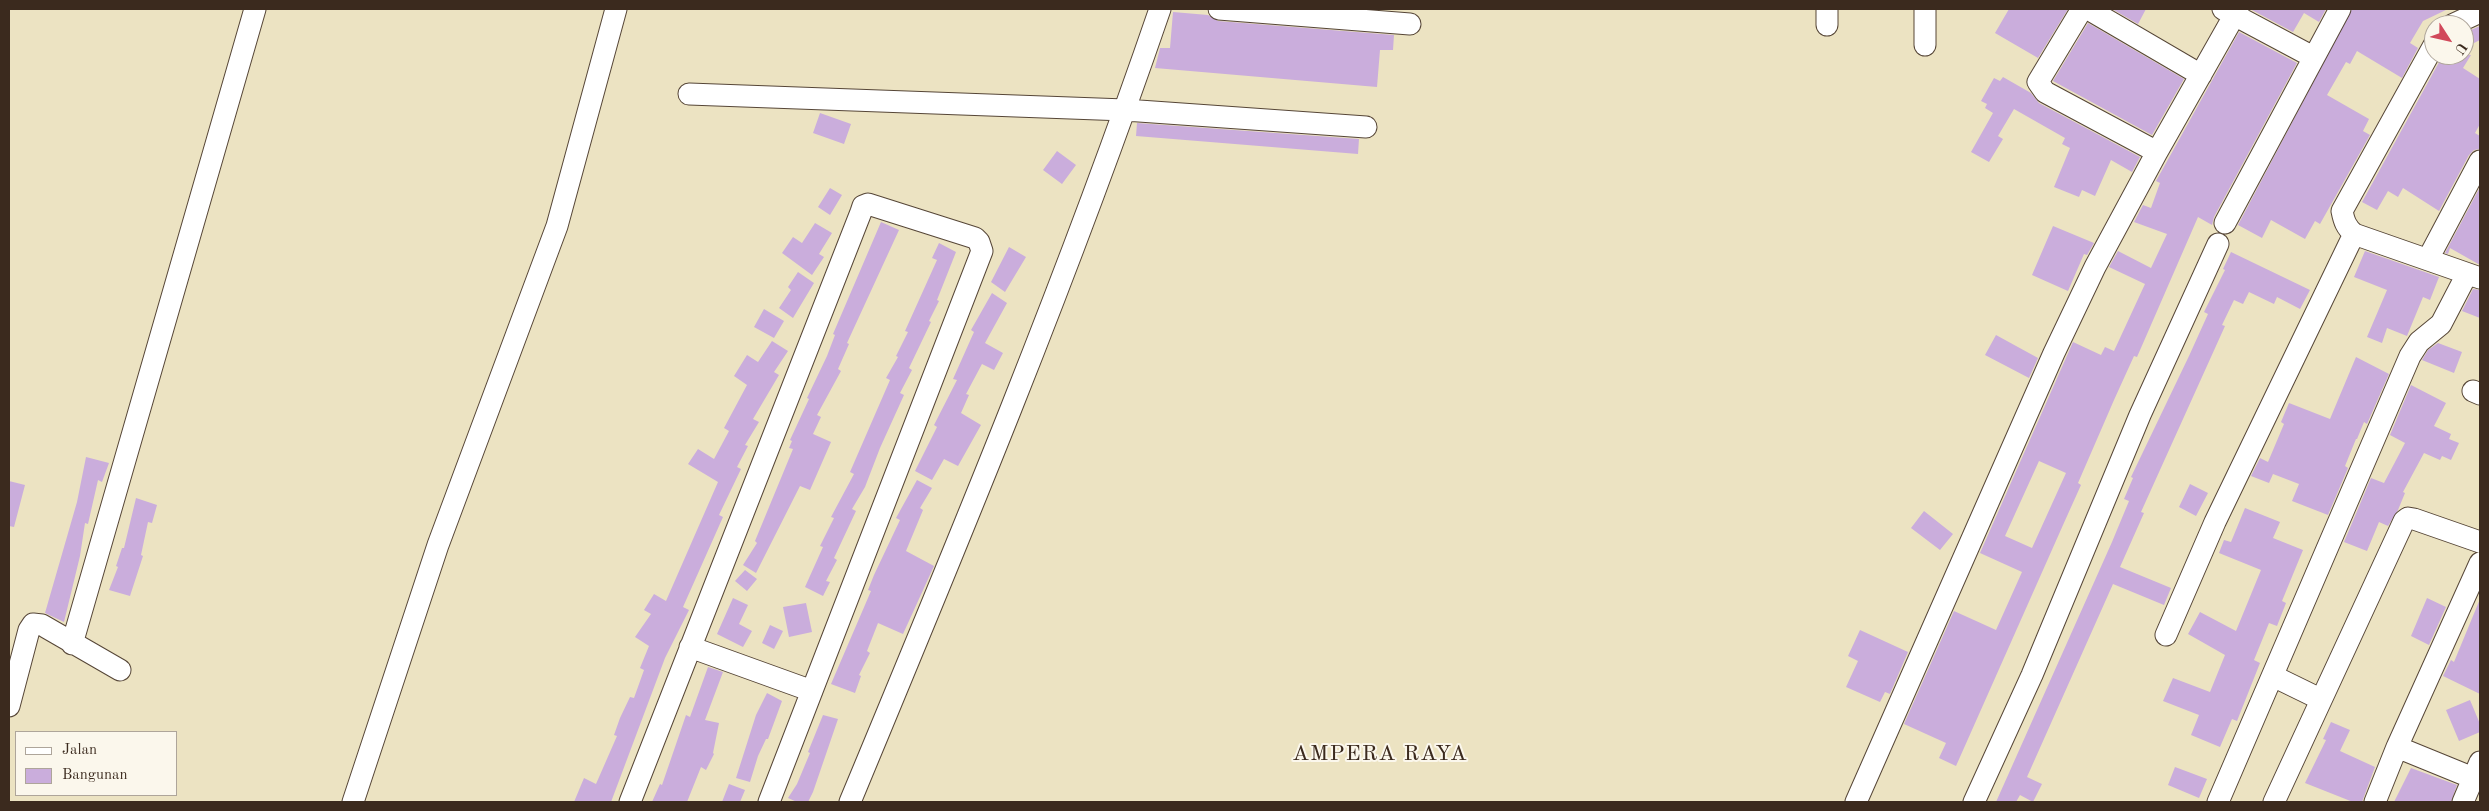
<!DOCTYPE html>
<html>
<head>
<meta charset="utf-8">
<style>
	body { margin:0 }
	#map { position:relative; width:2489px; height:811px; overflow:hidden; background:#ece3c2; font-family:"Old Standard TT",serif }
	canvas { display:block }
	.frame { position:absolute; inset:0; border:10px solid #3b2a1e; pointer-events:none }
	.legend { position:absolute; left:15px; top:731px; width:162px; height:65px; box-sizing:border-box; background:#fbf7ec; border:1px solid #aea59a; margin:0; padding:6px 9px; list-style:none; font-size:15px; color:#3b2a1e }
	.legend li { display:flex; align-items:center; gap:10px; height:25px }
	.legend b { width:25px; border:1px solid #aea59a }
	.north { position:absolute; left:2424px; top:15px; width:50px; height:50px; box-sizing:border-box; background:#fbf7ec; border:1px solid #aea59a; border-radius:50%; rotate:125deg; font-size:14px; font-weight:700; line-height:20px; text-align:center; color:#3b2a1e }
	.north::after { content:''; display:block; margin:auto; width:18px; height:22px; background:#d1495b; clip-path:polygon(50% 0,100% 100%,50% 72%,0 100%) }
</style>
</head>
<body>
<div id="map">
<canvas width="2489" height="811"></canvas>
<div class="frame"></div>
<ul class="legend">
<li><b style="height:6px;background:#fff"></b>Jalan</li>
<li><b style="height:14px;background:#caaddc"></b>Bangunan</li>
</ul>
<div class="north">U</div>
</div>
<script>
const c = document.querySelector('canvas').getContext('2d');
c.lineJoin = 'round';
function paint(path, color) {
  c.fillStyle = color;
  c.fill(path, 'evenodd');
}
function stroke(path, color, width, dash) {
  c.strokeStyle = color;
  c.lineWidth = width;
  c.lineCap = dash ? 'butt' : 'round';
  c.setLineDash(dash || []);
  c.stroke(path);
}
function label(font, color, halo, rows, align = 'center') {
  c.font = font + ' "Old Standard TT",serif';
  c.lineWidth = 4;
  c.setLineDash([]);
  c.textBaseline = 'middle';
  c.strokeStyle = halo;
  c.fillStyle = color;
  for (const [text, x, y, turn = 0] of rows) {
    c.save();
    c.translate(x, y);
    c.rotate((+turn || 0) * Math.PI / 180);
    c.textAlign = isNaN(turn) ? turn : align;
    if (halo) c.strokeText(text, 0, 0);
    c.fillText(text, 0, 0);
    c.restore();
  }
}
paint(new Path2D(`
	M2009 9H2068L2038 58 1995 33Z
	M2112 9H2146L2138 24Z
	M2250 9H2326L2319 22 2304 13 2293 32Z
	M2352 9H2448L2423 21 2410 43 2418 48 2402 78 2357 51 2350 64 2346 62 2327 95 2369 119 2363 131 2370 135 2320 224 2315 221 2305 239 2271 220 2262 238 2238 225Z
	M1173 12 1208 15 1218 21 1394 35 1393 50H1380L1377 87 1155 68 1160 48H1170Z
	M2088 23 2184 79 2152 135 2053 81Z
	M2480 26V40L2464 48V33Z
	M2239 32 2297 63 2214 217 2212 225 2198 217 2144 341 2137 357 2134 356 2114 400 2078 483 2081 485 2063 525 1956 766 1939 758 1946 743 1904 724 1954 611 1996 630 2022 572 1980 553 2073 342 2101 355 2105 347 2114 351 2145 284 2109 267 2118 251 2151 268 2167 234 2134 222 2143 205 2151 208 2160 183 2156 181ZM2039 461 2066 473 2032 548 2005 536Z
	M2443 55H2471L2463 68 2480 79V124L2475 133 2480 136V149L2474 150 2469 155 2439 211 2403 188 2398 197 2388 191 2377 210 2362 202Z
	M2003 77 2031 93 2039 103 2140 157 2132 172 2111 160 2095 196 2082 190 2079 197 2054 187 2070 148 2062 144 2065 138 2014 109 1998 136 2003 139 1989 162 1971 152 1993 113 1985 108 1987 104 1981 101 1994 78 2000 81Z
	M820 113 851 124 844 144 813 133Z
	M1137 123 1359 139 1358 154 1136 136Z
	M1057 151 1076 165 1062 184 1043 170Z
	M2480 187V265L2450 248 2448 254 2445 253Z
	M830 188 842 195 830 215 818 207Z
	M881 222 899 230 847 343 849 344 838 369 841 371 817 415 821 417 813 434 831 442 810 490 800 486 756 573 743 565 757 543 755 541 793 449 789 448 792 441 790 440 809 399 807 398 827 356 835 335 833 334Z
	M815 223 832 233 819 254 824 257 812 275 782 253 793 237 802 243Z
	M2053 226 2094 243 2087 255 2084 254 2068 291 2032 275Z
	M939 243 956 252 937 300 939 301 929 321 931 322 909 368 912 370 900 393 904 395 880 448 865 487 852 509 856 511 834 558 837 560 826 581 830 582 823 596 805 587 823 547 820 546 834 518 831 517 854 474 850 472 890 380 886 378 898 357 896 356 908 332 905 331 937 260 932 258Z
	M1009 247 1026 257 1005 292 991 282Z
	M2365 251 2439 277 2430 300 2423 297 2407 336 2387 328 2382 343 2367 337 2387 290 2354 277Z
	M2231 252 2310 290 2300 309 2277 297 2274 304 2249 292 2243 304 2234 300 2222 325 2225 326 2141 512 2144 513 2120 567 2171 588 2164 605 2113 584 2027 777 2042 784 2033 802 2020 795 2016 802H1996L2112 542 2129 501 2124 499 2133 478 2131 477 2189 356 2208 314 2204 312 2225 270 2223 269Z
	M798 272 814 283 793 318 779 308 791 290 788 287Z
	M2473 289 2480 290V318L2462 311Z
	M992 293 1007 303 985 343 1003 353 994 370 982 364 966 394 969 395 961 413 981 425 958 466 944 459 932 480 915 471 937 427 934 425 957 380 953 379 974 332 971 330Z
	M764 309 784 321 774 338 754 327Z
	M1996 335 2038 358 2029 378 1985 355Z
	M772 341 788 351 774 372 779 375 753 419 759 422 745 445 748 446 737 467 741 469 719 515 723 517 683 607 689 610 665 658 611 802H574L584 778 596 784 617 736 614 735 620 718 630 697 634 698 644 670 640 668 649 646 635 637 651 614 644 610 654 594 666 601 718 482 688 464 698 449 714 459 729 431 724 428 747 385 734 376 747 355 758 362Z
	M2438 343 2462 352 2454 373 2422 360 2428 350Z
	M2356 357 2389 374 2367 424 2364 422 2357 439H2356L2345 466 2348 468 2328 515 2292 501 2299 484 2273 474 2269 483 2251 476 2260 458 2268 462 2284 424 2281 422 2289 403 2330 419Z
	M2411 385 2446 403 2434 426 2451 434 2449 439 2459 443 2451 460 2442 456 2440 460 2424 453 2403 492 2405 493 2398 510 2388 526 2379 522 2367 551 2344 542 2371 478 2384 483 2405 443 2390 435Z
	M86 457 109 463 102 482 98 480 88 524 85 523 80 556 64 622 45 613 77 502Z
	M917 480 932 488 920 508 923 510 906 551 934 566 903 634 878 623 867 651 870 653 859 675 861 676 855 693 831 684 871 591 868 590 874 575 900 520 896 518Z
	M9 481 25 485 14 527 9 526Z
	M2190 484 2208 493 2196 516 2179 507Z
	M136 498 157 505 152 523 148 522 141 555 143 556 130 596 109 590 118 567 116 566 122 548H124Z
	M2245 508 2280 522 2273 538 2303 550 2282 601 2286 603 2277 626 2269 623 2254 660 2260 663 2237 721 2232 719 2220 747 2191 735 2199 715 2163 701 2173 678 2210 692 2225 655 2188 634 2200 612 2236 631 2261 570 2219 553 2224 540 2231 542Z
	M1924 511 1953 534 1940 550 1911 528Z
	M745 570 757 579 747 591 735 581Z
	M733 598 748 605 739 624 752 631 743 647 717 634Z
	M2427 598 2446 607 2429 645 2411 636Z
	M2480 599V694L2443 676 2451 660 2454 662Z
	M806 603 812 632 789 637 783 607Z
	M770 625 783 631 774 649 762 643Z
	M1860 630 1908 652 1890 694 1885 692 1880 702 1846 687 1858 661 1848 656Z
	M708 667 723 672 705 720 719 723 713 753 714 754 706 770 701 767 687 802H652L660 784 662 785 686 715 690 717Z
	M767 693 782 701 768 739H766L758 756 750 782 736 778 756 715Z
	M2470 700 2480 724V732L2459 741 2446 710Z
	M823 715 838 719 813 792 808 802H797L788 798 797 784 810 753 808 752Z
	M2331 722 2350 730 2340 751 2375 767 2362 802H2353L2305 783 2326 740 2323 739Z
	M2175 767 2207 779 2199 798 2168 785Z
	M2411 768 2457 785 2451 802H2394Z
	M729 784 745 790 740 802H722Z`), '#caaddc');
const minor = new Path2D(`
	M1219 9 1410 24
	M2082 9 2038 82 2045 92 2157 152 2238 9
	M2088 9 2201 75
	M2223 9 2313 57
	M1827 25V9
	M2452 25 2480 12
	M1925 45V9
	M2434 45 2342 211C2344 221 2346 227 2354 234L2480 278
	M689 94 1125 110 1366 127
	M2225 223 2340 9
	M2428 259 2480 161
	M2473 391 2480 394
	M2166 635 2215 522 2354 234
	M72 644 255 9
	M690 647 812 691
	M2273 676 2320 699
	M9 706 29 630 33 624 42 625 120 670
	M2397 747 2480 563
	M353 802 438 545 557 226 616 9
	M630 802 861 212 863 206 868 204 975 238 979 242 982 251 769 802
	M850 802C959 540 1068 277 1160 9
	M1856 802 2054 353 2095 267 2157 152
	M1974 802 2032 675 2140 415 2218 244
	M2218 802 2410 356 2419 342 2441 324 2467 274
	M2274 802 2404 521 2408 518 2414 519 2480 542
	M2375 802 2397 747 2473 778
	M2463 802 2480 762`);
stroke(minor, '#564637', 23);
stroke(minor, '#fff', 21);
c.letterSpacing = '1px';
label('22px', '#3b2a1e', '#fbf7ec', [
	["AMPERA RAYA",1380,754]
]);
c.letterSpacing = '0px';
</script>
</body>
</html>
